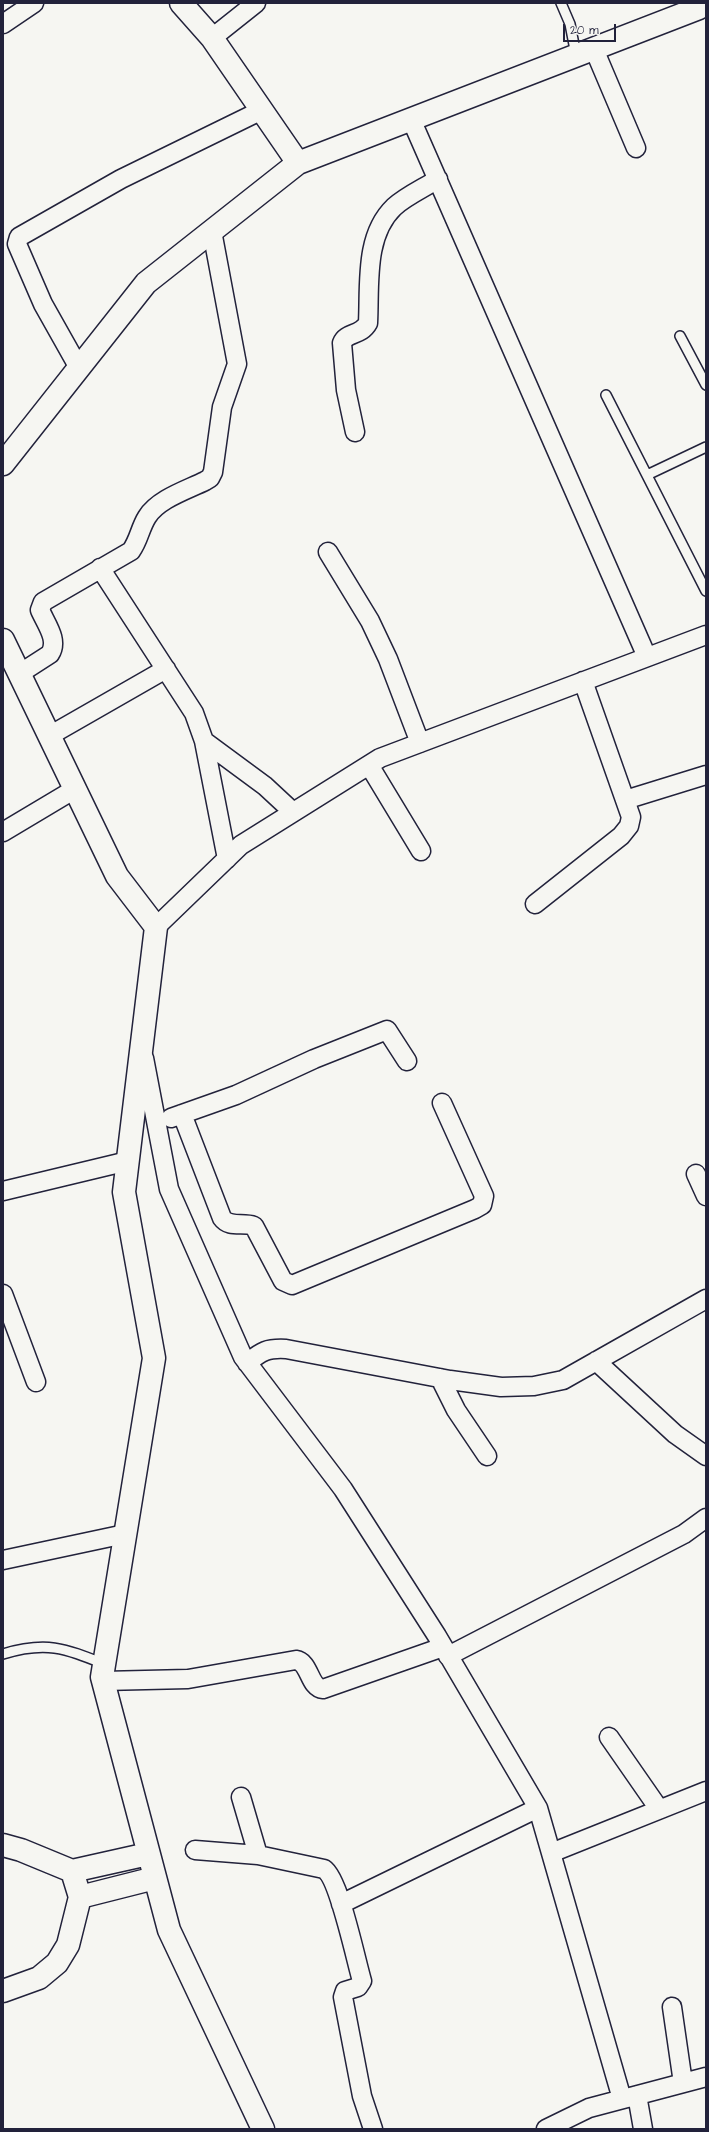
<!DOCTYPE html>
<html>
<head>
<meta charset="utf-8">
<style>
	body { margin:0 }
	#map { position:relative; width:709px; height:2132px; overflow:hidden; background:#f6f6f2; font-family:"Architects Daughter",sans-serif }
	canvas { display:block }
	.frame { position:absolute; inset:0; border:4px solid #22223b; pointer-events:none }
	.scale { position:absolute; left:563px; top:24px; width:53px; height:18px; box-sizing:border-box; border:2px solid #22223b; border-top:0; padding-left:5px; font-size:12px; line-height:14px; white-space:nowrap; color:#22223b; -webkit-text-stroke:3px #f6f6f2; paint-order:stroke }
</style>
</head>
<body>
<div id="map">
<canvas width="709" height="2132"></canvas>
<div class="frame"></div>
<div class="scale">20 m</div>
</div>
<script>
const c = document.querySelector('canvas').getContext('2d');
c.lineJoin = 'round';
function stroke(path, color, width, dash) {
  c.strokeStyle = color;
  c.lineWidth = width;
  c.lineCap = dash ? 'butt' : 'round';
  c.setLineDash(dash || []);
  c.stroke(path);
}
const lane = new Path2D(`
	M561 3 570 24 576 55
	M680 336 706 385
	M606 395 706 591
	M647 475 706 447
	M3 1654C46 1641 64 1648 104 1664`);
const street = new Path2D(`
	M3 24 34 3
	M212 38 256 3
	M594 49 636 148
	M411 119 647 657
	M79 368 43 304 17 244 19 237 121 179 260 111
	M355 432 346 390 342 343C346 332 361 336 368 323 370 285 364 236 394 207 406 196 424 188 438 179
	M328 552 370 621 388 659 420 743
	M100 568 194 713 204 741 227 859
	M19 674 50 654C59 640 46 624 40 610L43 602 131 551C139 540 140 528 147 517 158 499 187 490 205 481L210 478 213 472 222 407 237 364 212 231
	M49 736 166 669
	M204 741 265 786 293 812
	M369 765 421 851
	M625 800 706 775
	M3 832 75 789
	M535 904 621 836 629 826 631 817 583 681
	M156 927 241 845 380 758 706 635
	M144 1058 169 1189 243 1357 343 1489 437 1636 538 1808 622 2099
	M182 1114 222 1218C229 1228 243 1222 254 1226L283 1281 292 1285 475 1209 482 1205 484 1196 442 1103
	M171 1118 236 1095 314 1059 387 1030 407 1061
	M696 1174 706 1196
	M3 1191 128 1161
	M3 1294 36 1382
	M596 1361 675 1434 706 1456
	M247 1363C262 1351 267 1348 286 1349L450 1380 501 1387 534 1386 563 1380 706 1299
	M440 1378 456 1410 487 1456
	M3 1560 125 1534
	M448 1656 684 1534 706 1518
	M103 1681 188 1679 296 1660C310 1662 309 1688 323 1689L443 1647
	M609 1737 659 1809
	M241 1797 258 1855
	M195 1850 258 1855 324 1869C339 1878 356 1961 362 1981L358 1987 345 1991 343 1997 362 2096 373 2129
	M551 1853 706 1791
	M341 1904 538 1808
	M672 2007 683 2083
	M637 2095 643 2129
	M546 2129 589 2108 706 2077`);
const secondary = new Path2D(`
	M181 3 212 38 298 163
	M3 464 146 283 298 163 699 8 703 3
	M3 640 117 876 156 927 124 1192 154 1358 102 1677 169 1930 263 2129
	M3 1845 21 1850 72 1871 80 1897 68 1945 57 1963 39 1978 3 1991
	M72 1871 148 1854
	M80 1897 155 1878`);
stroke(lane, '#22223b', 12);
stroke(street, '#22223b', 21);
stroke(secondary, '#22223b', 25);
stroke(lane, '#f6f6f2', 9);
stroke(street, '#f6f6f2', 18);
stroke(secondary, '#f6f6f2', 22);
</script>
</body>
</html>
